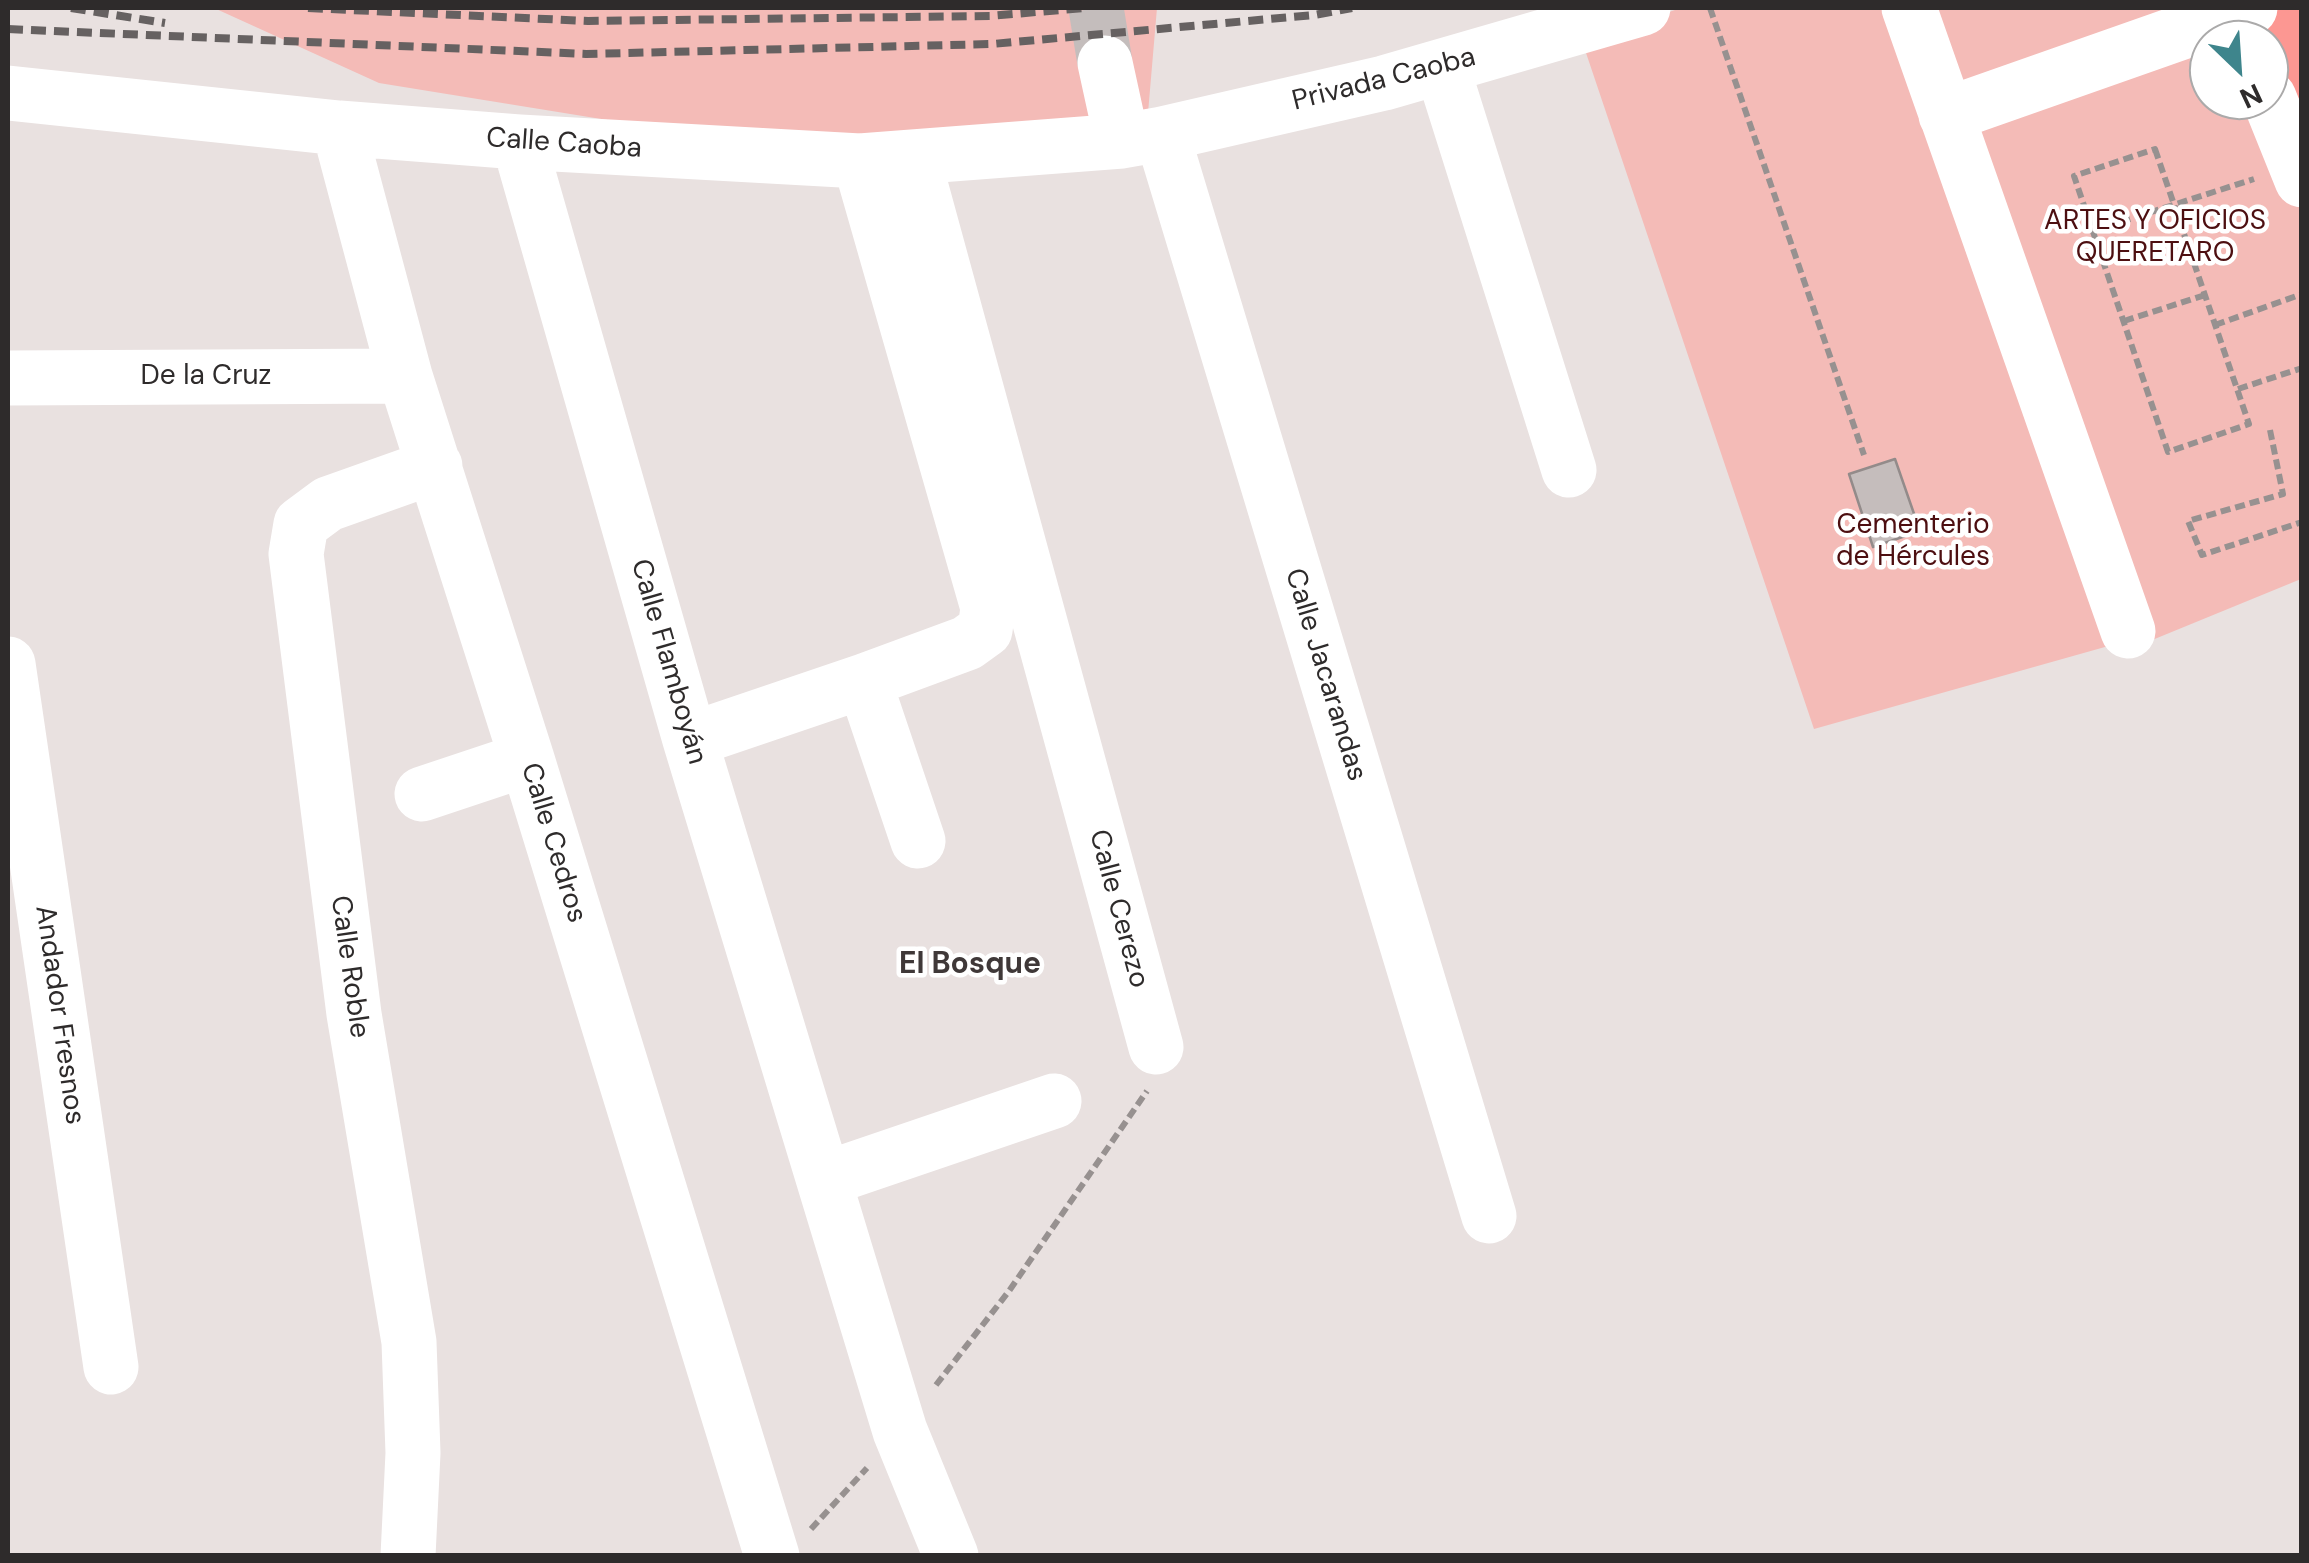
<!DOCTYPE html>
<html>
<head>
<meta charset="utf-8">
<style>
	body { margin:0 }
	#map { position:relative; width:2309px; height:1563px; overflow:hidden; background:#e9e1e0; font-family:"DM Sans",sans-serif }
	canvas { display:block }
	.frame { position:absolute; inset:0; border:10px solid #2e2b2b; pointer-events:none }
	.north { position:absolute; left:2189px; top:20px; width:100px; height:100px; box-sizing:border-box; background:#fff; border:2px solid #abaaaa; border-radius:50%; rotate:155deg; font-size:28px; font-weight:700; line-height:40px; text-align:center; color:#2e2b2b }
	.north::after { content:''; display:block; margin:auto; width:35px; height:45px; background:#3e858c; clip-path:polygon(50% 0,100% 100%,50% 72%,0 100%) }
</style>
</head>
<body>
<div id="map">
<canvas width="2309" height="1563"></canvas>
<div class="frame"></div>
<div class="north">N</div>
</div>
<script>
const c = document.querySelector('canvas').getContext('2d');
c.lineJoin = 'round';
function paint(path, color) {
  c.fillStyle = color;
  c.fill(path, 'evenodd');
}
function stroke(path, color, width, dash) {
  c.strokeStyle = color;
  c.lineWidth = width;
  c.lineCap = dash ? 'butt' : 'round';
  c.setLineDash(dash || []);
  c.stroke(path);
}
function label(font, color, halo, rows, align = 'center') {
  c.font = font + ' "DM Sans",sans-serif';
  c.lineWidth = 9;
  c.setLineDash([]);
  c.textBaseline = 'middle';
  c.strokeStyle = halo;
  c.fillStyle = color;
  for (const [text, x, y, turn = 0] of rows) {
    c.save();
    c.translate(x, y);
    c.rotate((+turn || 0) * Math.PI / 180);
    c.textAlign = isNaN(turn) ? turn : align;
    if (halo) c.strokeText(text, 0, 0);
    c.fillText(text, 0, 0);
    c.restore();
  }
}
paint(new Path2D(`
	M214 8H1157L1148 113 811 153 379 83Z
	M1681 8H1890L2112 645 1814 729 1582 41Z
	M1916 8H2301V579L2140 645ZM2209 40H2269V100H2209Z`), '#f4bbb7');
stroke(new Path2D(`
	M2287 26 2302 85`), '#fc9792', 42);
const building = new Path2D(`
	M1895 459 1920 531 1873 547 1849 474Z`);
paint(building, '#c5bdbc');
stroke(building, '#938b8a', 2.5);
stroke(new Path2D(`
	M1096 8 1105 63`), '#c4bdbc', 55, [55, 28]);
stroke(new Path2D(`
	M1710 8 1864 455
	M2155 149 2249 424 2168 452 2074 176Z
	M2092 231 2254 179
	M2124 321 2205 295
	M2215 325 2302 294
	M2238 389 2302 368
	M2270 430 2283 494 2188 521 2202 555 2302 522
	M936 1385 1009 1291 1147 1091
	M811 1529 867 1468`), '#979190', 6, [10, 5]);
stroke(new Path2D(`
	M1909 8 2128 631
	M1105 63 1122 141
	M1442 67 1569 470
	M8 93 339 128 519 142 860 161 1122 141 1162 134 1384 83 1643 8
	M2269 98 2302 180
	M1946 115 2250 8
	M339 128 405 376 527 759 772 1556
	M1162 134 1489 1216
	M519 142 690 740 900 1431 951 1556
	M913 158 1156 1047
	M8 378 405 376
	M8 664 111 1367
	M864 681 918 841
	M690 740 864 681 967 643 985 630 988 608 860 161
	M422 794 527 759
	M825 1179 1054 1101
	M408 1556 413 1453 409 1342 354 1014 296 554 301 524 328 504 435 466`), '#fff', 55);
stroke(new Path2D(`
	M71 8 165 23
	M308 8 588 21 990 16 1084 8
	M8 29 586 54 992 44 1314 15 1352 8`), '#666161', 8, [15, 8]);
label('28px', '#2e2b2b', '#fff', [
	["Privada Caoba",1384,80,-14],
	["Calle Caoba",564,144,4],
	["De la Cruz",206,377],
	["Calle Flamboyán",668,662,74],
	["Calle Jacarandas",1325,675,73],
	["Calle Cedros",553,843,73],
	["Calle Cerezo",1118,909,75],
	["Calle Roble",349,967,82],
	["Andador Fresnos",59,1015,82]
]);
label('28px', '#4d0f11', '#fff', [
	["ARTES Y OFICIOS",2155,222],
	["QUERETARO",2155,254],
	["Cementerio",1913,526],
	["de Hércules",1913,558]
]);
label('bold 30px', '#3f3838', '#fff', [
	["El Bosque",970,965]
]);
</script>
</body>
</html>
